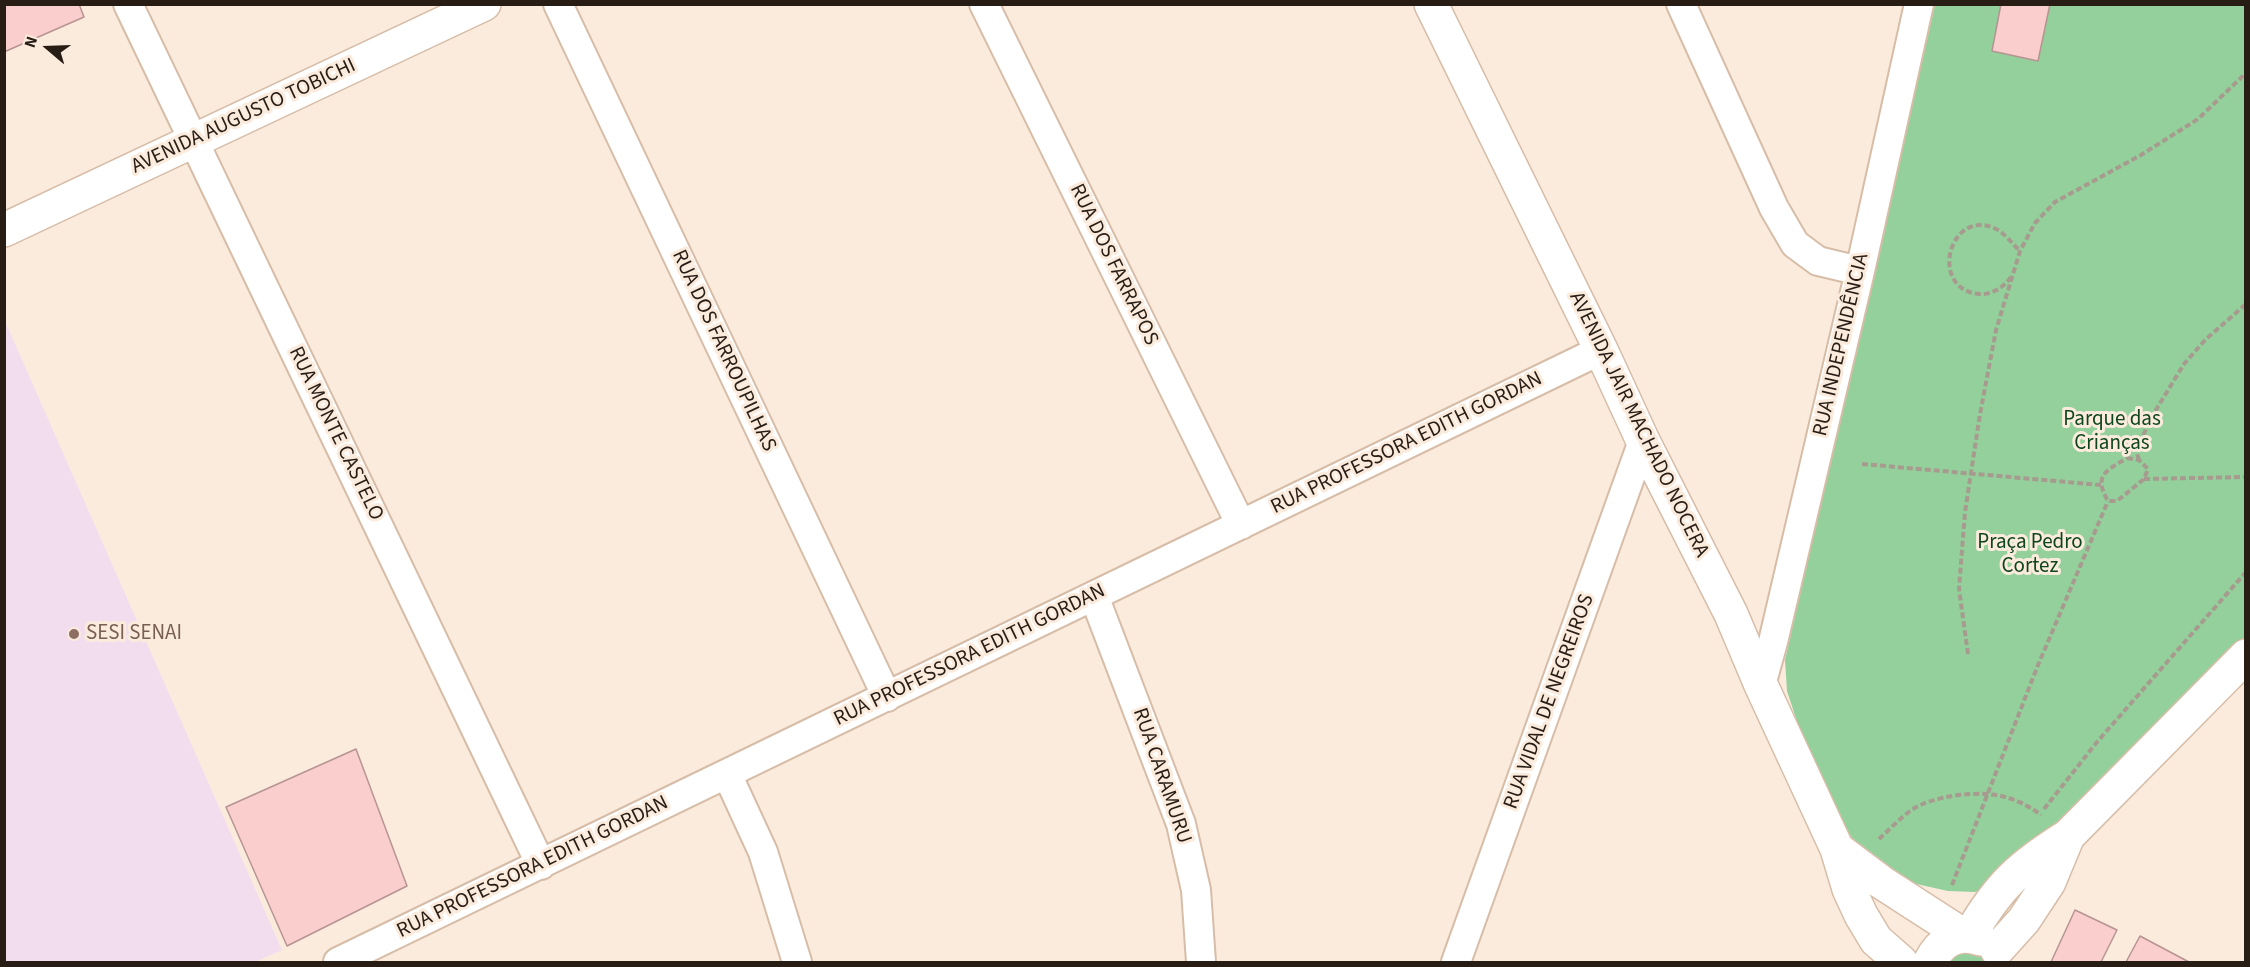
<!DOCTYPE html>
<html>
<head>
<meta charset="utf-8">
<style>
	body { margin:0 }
	#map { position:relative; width:2250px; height:967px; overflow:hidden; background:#fbebdd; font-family:"Source Sans 3",sans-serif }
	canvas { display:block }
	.frame { position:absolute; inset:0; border:6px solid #271d15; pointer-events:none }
	.north { position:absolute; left:18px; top:18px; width:60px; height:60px; -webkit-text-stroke:4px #fbebdd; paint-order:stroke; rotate:289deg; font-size:16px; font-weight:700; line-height:24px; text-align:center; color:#271d15 }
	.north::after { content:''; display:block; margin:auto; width:21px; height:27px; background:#271d15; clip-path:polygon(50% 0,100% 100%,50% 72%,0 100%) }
</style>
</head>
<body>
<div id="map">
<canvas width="2250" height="967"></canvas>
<div class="frame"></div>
<div class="north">N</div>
</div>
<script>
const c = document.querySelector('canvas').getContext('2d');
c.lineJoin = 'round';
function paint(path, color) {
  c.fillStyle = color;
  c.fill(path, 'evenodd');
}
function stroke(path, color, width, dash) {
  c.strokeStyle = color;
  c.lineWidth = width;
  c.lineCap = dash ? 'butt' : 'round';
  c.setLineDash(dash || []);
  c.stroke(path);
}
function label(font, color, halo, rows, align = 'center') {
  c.font = font + ' "Source Sans 3",sans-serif';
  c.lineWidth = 6;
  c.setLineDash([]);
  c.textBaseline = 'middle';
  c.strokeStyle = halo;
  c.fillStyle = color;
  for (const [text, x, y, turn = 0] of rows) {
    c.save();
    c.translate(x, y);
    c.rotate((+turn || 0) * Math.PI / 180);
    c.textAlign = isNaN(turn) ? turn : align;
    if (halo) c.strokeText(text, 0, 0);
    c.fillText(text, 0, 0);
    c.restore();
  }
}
paint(new Path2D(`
	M4 319 282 950 255 962H5Z`), '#f1dded');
paint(new Path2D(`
	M1935 5H2245V638L2162 729 1998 884 1975 892 1948 891 1912 883 1852 838 1813 770 1787 691 1785 660Z
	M1972 944 1996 962H1939Z`), '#93d09b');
const building = new Path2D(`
	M4 4H79L84 17 4 52Z
	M2001 4H2050L2038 61 1992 51Z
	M356 749 407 886 287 946 226 807Z
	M2075 910 2117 930 2101 962H2051Z
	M2140 936 2189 962H2126Z`);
paint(building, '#f9cecc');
stroke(building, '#b79493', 1.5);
const street = new Path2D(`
	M128 4 541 865
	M558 4 887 697
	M984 4 1241 525
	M1681 4 1774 208 1795 244 1818 261 1860 271
	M1094 596 1181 824 1196 890 1201 962
	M1761 685 1773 642 1860 271 1919 4
	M727 774 763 852 797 962
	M338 962 1601 350
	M1456 962 1643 441`);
const secondary = new Path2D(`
	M1431 4 1601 350 1643 441 1731 614 1761 685 1837 849 1849 889 1861 915 1876 940 1901 962
	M4 230 484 4
	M1837 849 1881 882 1963 935
	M1970 935C1998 886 2020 866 2068 836L2246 656
	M1997 950 2024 920 2049 882 2068 836
	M1930 962C1940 942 1957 930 1980 939`);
stroke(street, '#d7bda7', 32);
stroke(secondary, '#d7bda7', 36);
stroke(new Path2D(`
	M2011 277C2004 287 1992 295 1979 294 1927 289 1950 206 1996 229 2006 234 2012 244 2020 251
	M2127 458 2139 460 2148 469 2144 479 2117 501H2108C2093 475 2106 471 2127 458Z
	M2139 460 2136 450 2154 413 2184 364 2205 340 2246 304
	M1862 464 2101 485
	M2144 479 2246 477
	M1968 654 1959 589 1965 512 1980 414 1996 330 2020 251 2035 223 2055 202 2141 155 2198 119 2246 73
	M2044 809 2097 742 2246 572
	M1879 839C1889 830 1899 819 1910 811 1932 795 1983 789 2009 798 2021 802 2032 808 2041 815
	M1952 885 2038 665 2108 501`), '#a79a8e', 4, [6, 3]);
stroke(street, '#fff', 28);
stroke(secondary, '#fff', 33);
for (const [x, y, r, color] of [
	[74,634,6,"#8d6e63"]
]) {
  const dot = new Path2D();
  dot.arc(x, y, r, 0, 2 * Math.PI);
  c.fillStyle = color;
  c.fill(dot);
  stroke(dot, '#fbebdd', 2);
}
label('21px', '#271d15', '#fbebdd', [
	["AVENIDA AUGUSTO TOBICHI",244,117,-25],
	["RUA DOS FARRAPOS",1113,265,64],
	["RUA INDEPENDÊNCIA",1842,345,-77],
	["RUA DOS FARROUPILHAS",723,351,65],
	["AVENIDA JAIR MACHADO NOCERA",1638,425,64],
	["RUA MONTE CASTELO",335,434,64],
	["RUA PROFESSORA EDITH GORDAN",1407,444,-26],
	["RUA PROFESSORA EDITH GORDAN",970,656,-26],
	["RUA VIDAL DE NEGREIROS",1550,702,-70],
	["RUA CARAMURU",1161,776,71],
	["RUA PROFESSORA EDITH GORDAN",533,868,-26]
]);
label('21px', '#0d461c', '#fbebdd', [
	["Parque das",2112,420],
	["Crianças",2112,444],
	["Praça Pedro",2030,543],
	["Cortez",2030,567]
]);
label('21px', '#785e54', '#fbebdd', [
	["SESI SENAI",86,634]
], 'left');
</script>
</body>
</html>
